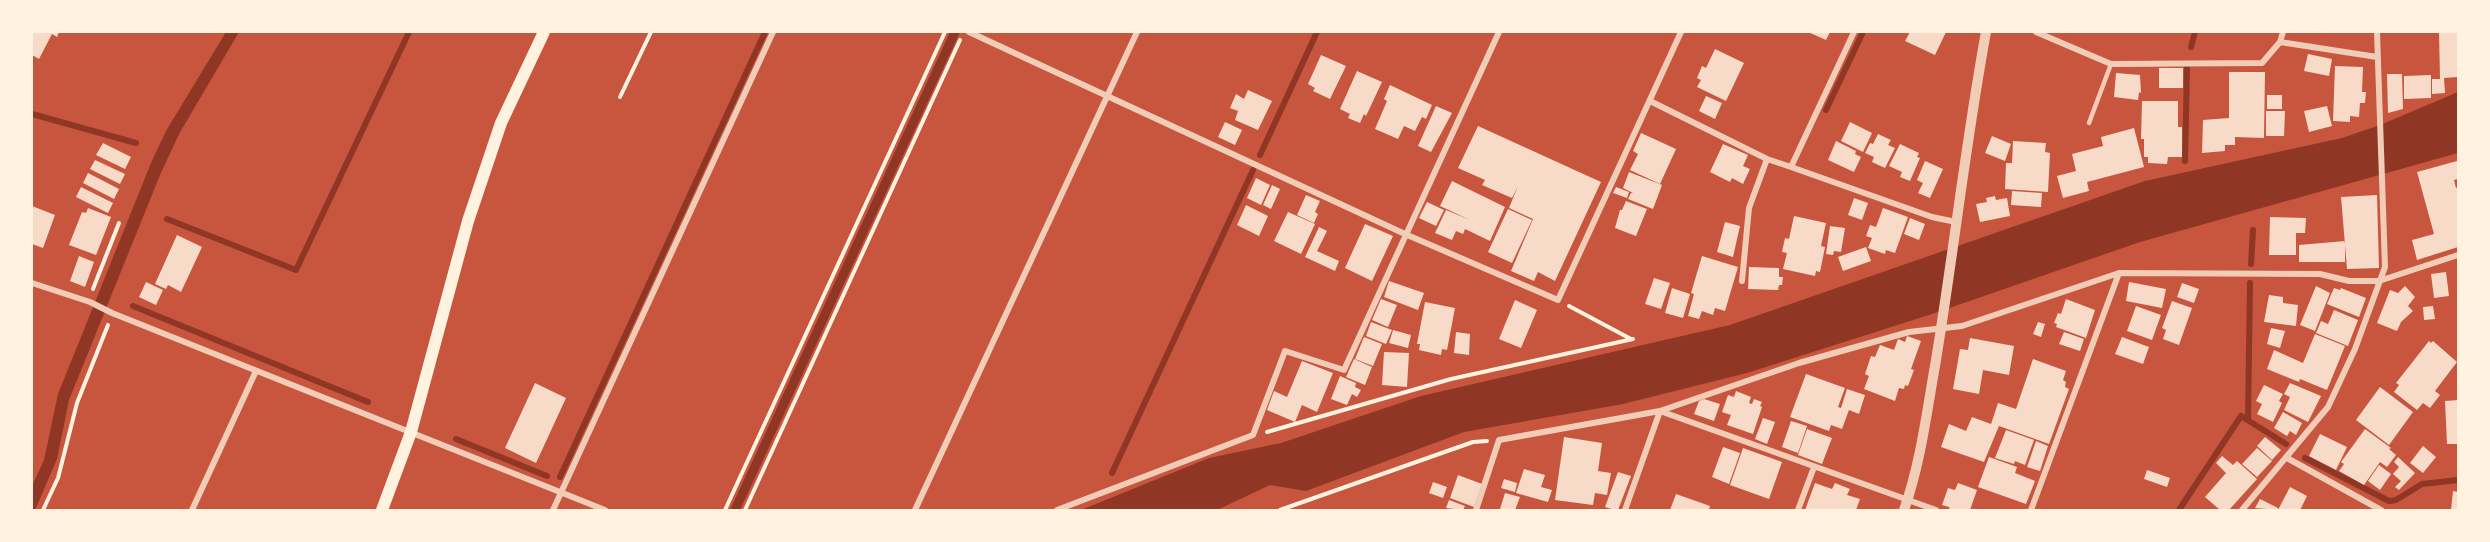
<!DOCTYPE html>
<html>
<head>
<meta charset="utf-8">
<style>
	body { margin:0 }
	#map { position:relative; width:2490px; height:542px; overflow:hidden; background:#c8553d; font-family:"Open Sans",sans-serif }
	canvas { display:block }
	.frame { position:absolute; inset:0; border:33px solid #fff3e0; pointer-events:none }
</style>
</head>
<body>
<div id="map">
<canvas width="2490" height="542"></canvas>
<div class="frame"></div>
</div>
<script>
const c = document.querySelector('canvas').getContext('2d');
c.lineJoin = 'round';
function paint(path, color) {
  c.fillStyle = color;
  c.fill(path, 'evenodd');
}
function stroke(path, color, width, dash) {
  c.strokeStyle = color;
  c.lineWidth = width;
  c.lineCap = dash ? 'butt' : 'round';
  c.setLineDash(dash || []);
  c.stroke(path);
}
paint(new Path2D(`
	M226 32H239L179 134 160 175 69 400 57 459 35 510H32V486L44 460 58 394 151 163 166 131Z
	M950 32H960L740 510H730Z
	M2458 92V153L2140 242 1932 314 1747 373 1623 404 1464 432 1306 491 1270 485 1217 510H1081L1209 458 1281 443 1421 396 1730 325 2145 181 2342 138 2380 125Z`), '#8f3625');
stroke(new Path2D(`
	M2191 47 2195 32
	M1826 110 1863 32
	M32 114 136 143
	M1260 155 1317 32
	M2185 161 2187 68
	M167 219 296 270 409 32
	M2251 264 2253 230
	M133 306 368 402
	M2248 420 2250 283
	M456 439 547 476
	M2305 458 2389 501 2396 500 2422 484 2458 480
	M1112 473 1253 170
	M560 477 765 32
	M2179 510 2241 416 2286 444`), '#8f3625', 6);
paint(new Path2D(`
	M32 32H59L57 37 52 34 39 59 32 55Z
	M1808 32H1830L1826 40Z
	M1910 32H1946L1935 55 1905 41Z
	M2439 32H2458V77L2444 78 2445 93 2432 94V79H2440Z
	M1715 49 1744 63 1726 101 1697 87 1701 80 1697 78 1702 66 1706 68Z
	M2308 54 2332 59 2329 76 2304 71Z
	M1321 55 1346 66 1330 99 1313 91 1315 88 1308 84Z
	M2335 66 2363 67 2362 92H2366L2365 103H2360L2359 117 2350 116V122L2333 121Z
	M2159 68H2183V88H2159Z
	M1357 71 1382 82 1366 116 1364 114 1360 123 1348 118 1350 114 1340 109Z
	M2229 72H2265L2264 138 2235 137V145H2225V151L2202 153 2203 120 2229 118Z
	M2116 73 2140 75 2141 93 2139 92 2138 100 2114 97Z
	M2387 74H2402L2403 109 2388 113Z
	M2431 75V98L2404 99V76Z
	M1390 85 1432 105 1426 119 1422 117 1415 131 1404 126 1398 139 1375 129 1387 101 1384 99Z
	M1248 90 1272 101 1258 130 1235 120 1238 111 1230 108 1236 94 1244 99Z
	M2267 95H2282V109H2267Z
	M1706 96 1722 103 1715 119 1699 111Z
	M2142 101H2178V127H2182V157H2168L2167 164 2148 163V157H2144V139H2141Z
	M1436 106 1452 113 1431 152 1418 146Z
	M2327 106 2332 126 2309 132 2304 111Z
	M2266 111H2285L2284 136H2266Z
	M1225 122 1242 130 1235 145 1218 137Z
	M1850 122 1872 133 1863 152 1841 141Z
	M1478 126 1601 182 1555 281 1538 272 1534 281 1511 271 1533 219 1509 208 1518 186 1512 198 1482 185 1485 180 1458 168Z
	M2134 128 2144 167 2087 182 2089 191 2063 198 2057 176 2076 171 2072 154 2103 146 2101 137Z
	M1641 133 1676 149 1660 184 1630 170 1638 154 1633 151Z
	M1878 134 1891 140 1888 145 1895 148 1885 168 1872 162 1874 157 1865 153 1870 143 1873 144Z
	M1992 136 2011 144 2005 161 1985 153Z
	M1836 141 1856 151 1855 154 1861 157 1854 172 1828 160Z
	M2013 141 2046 143 2045 152 2050 153 2048 192 2005 189 2006 163H2012Z
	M103 143 131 157 125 169 96 155Z
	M1723 144 1748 155 1743 166 1750 169 1743 184 1732 178 1730 182 1710 172Z
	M1900 144 1919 153 1917 157 1920 158 1910 181 1900 177 1902 172 1889 166Z
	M95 160 125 174 120 184 90 169Z
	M1925 161 1943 169 1930 198 1918 193 1923 183 1917 180Z
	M2457 161 2458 179 2454 180 2456 188 2458 187V247L2417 260 2412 240 2434 234 2417 172Z
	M1629 172 1662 185 1653 209 1628 199 1631 193H1633L1623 188Z
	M88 173 119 189 114 199 83 183Z
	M1256 178 1270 185 1261 205 1247 198Z
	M1452 181 1505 207 1490 241 1465 229 1463 234 1456 231 1452 240 1435 233 1446 210 1470 220 1440 206Z
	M1272 185 1280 189 1271 209 1263 205Z
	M81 187 113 203 108 213 76 197Z
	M1616 187 1629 192 1627 198 1613 193Z
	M2012 191 2042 193 2041 207 2011 205Z
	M1306 195 1320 201 1315 212 1318 214 1314 223 1297 215Z
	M2377 195 2379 268 2347 269 2341 197Z
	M1995 196 1996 200 2007 198 2010 216 1980 222 1976 204 1987 202 1986 198Z
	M1854 198 1868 203 1862 220 1848 215Z
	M1626 201 1647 209 1636 236 1615 228 1620 210H1622Z
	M1427 202 1444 210 1436 226 1419 218Z
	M1246 205 1268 216 1259 236 1237 225Z
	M32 206 55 215 43 248 32 244Z
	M88 208 111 217 96 255 69 245 82 212 86 213Z
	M1883 208 1908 217 1895 253 1886 250 1885 254 1868 248 1872 238 1866 236 1870 225 1876 227Z
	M1508 209 1532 220 1512 263 1488 252Z
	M1288 212 1315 224 1301 254 1274 241Z
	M1794 216 1826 223 1821 246 1825 247 1820 272 1816 271 1815 276 1783 269 1787 253 1782 252 1785 238 1789 239Z
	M2270 217 2306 218 2305 233H2296V255H2269Z
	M1910 218 1925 224 1919 240 1904 234Z
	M1725 222 1740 226 1733 257 1717 252Z
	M1365 224 1393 236 1372 281 1345 268Z
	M1830 226 1845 228 1841 252 1834 251 1833 255 1826 254Z
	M1319 227 1327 231 1317 251 1339 261 1335 271 1305 257Z
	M177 235 202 247 181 292 168 285 166 289 155 284Z
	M2345 241V262H2299V245Z
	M1866 247 1871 261 1843 271 1838 257Z
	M79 256 94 262 85 287 70 281Z
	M1702 256 1738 267 1725 311 1715 308 1713 315 1702 311 1699 319 1688 316 1694 294 1691 293Z
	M1749 267 1779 268V277H1783L1782 285H1779L1778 290 1748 289Z
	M2446 272 2449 296 2434 298 2431 274Z
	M1654 278 1670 283 1661 309 1645 304Z
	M1389 281 1424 293 1418 310 1384 297Z
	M146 282 163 290 156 305 139 297Z
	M2129 282 2166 289 2162 308 2126 301Z
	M2182 283 2199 289 2194 303 2177 297Z
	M2316 286 2330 293 2315 331 2300 325Z
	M2405 286 2415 297 2408 306 2413 311 2401 322 2397 331 2377 323 2390 290 2398 293Z
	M1672 288 1690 294 1683 318 1665 313Z
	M2334 288 2340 290 2341 288 2366 298 2359 317 2327 304Z
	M2269 295 2283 297V303L2298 305 2296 326 2264 322Z
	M1381 299 1397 305 1388 327 1372 320Z
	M2066 299 2095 310 2086 338 2056 327 2057 324 2054 323 2058 313 2061 314Z
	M1515 300 1537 310 1521 348 1499 339Z
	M2172 301 2192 308 2179 345 2163 339 2166 330 2162 328Z
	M1425 302 1455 308 1447 350 1442 349 1441 355 1419 350 1420 344H1417Z
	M2136 306 2161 315 2152 340 2127 331Z
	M2433 306 2435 319 2424 320 2423 307Z
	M2334 310 2358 320 2348 346 2316 333 2321 321 2328 324Z
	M1371 322 1392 330 1386 344 1366 336Z
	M2038 322 2045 324 2041 337 2033 334Z
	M2271 328 2285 331 2280 348 2267 344Z
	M1393 330 1411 335 1408 348 1389 343Z
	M1456 332 1470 334 1469 355 1454 353Z
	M2064 332 2084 339 2080 351 2059 344Z
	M2315 334 2345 346 2327 390 2300 379 2299 382 2267 369 2274 350 2303 363Z
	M1907 336 1921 341 1911 369 1914 370 1908 386 1905 385 1904 389 1899 388 1895 401 1864 389 1869 376 1865 374 1871 356 1875 357 1880 345 1894 350 1898 339 1905 342Z
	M1364 337 1382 344 1373 366 1355 359Z
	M2122 337 2149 347 2143 364 2115 354Z
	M1970 338 2014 346 2009 375 1983 370 1979 394 1953 389 1960 349 1968 350Z
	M2429 341 2431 343 2433 341 2457 362 2435 391 2440 395 2430 408 2423 403 2417 410 2394 392 2399 385 2396 383Z
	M1384 352 1409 353 1407 387 1382 385Z
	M1354 359 1372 367 1365 385 1346 377Z
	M2033 359 2066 371 2063 380 2066 382 2065 387 2069 389 2049 444 1999 426 1984 462 1941 447 1949 424 1966 431 1972 417 1991 424 1998 403 2016 409Z
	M1302 361 1333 373 1317 412 1302 405 1295 422 1267 410 1274 391 1287 397Z
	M1806 374 1845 388 1838 407 1841 408 1847 389 1865 395 1859 414 1849 410 1842 429 1831 425 1829 431 1790 417Z
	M1340 376 1356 383 1355 387 1361 390 1357 397 1352 394 1347 405 1331 399Z
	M535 383 566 398 536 463 505 448Z
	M2290 383 2321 396 2308 422 2284 410 2290 397 2284 394Z
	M2264 385 2283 394 2279 401 2282 403 2273 422 2257 414 2262 404 2256 401Z
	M2380 387 2413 412 2389 445 2356 420Z
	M1736 391 1751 397 1749 403 1752 404 1754 399 1762 402 1760 406 1762 407 1753 434 1727 425 1731 415 1722 412 1728 395 1734 397Z
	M1704 399 1720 404 1714 421 1694 414 1699 401Z
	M2458 400V444H2447L2445 401Z
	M2283 412 2302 423 2296 435 2290 431 2287 436 2274 428Z
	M1763 418 1775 422 1767 444 1755 439Z
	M1791 421 1807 426 1798 453 1782 447Z
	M1807 429 1832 438 1822 464 1798 455Z
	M2365 429 2391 448 2389 449 2396 455 2387 467 2380 462 2364 485 2339 471 2344 464 2341 462Z
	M2006 430 2034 440 2025 465 2015 461 2014 464 1995 458Z
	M2320 434 2347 447 2336 470 2309 456Z
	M1564 437 1602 443 1598 471 1611 473 1607 495 1595 493 1593 505 1555 500Z
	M2265 437 2281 450 2272 460 2257 446Z
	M2036 441 2048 446 2040 471 2027 467Z
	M2423 446 2436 457 2423 473 2410 463Z
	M1723 447 1740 453 1729 484 1712 477Z
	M1743 448 1782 462 1769 499 1730 485Z
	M2257 448 2272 461 2257 477 2242 464Z
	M2222 456 2233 465 2237 461 2257 479 2229 510H2220L2205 497 2226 473 2216 463Z
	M1989 457 2017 467 2015 473 2035 481 2026 504 1978 487Z
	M2398 457 2415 473 2399 490 2395 487 2401 481 2393 474 2399 467 2394 462Z
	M2379 465 2391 474 2380 490 2368 481Z
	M1524 469 1545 475 1541 487 1552 490 1548 502 1516 493Z
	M2147 470 2170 478 2167 487 2144 479Z
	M1618 472 1631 476 1618 510H1615L1605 507Z
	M1458 475 1482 484 1474 507 1450 498Z
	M1504 479 1517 483 1515 492 1501 488Z
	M1433 482 1447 487 1443 498 1429 493Z
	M1815 483 1832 489 1835 483 1850 489 1847 495 1860 499 1856 510H1805Z
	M1958 483 1977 490 1970 510H1950L1949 507 1942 505 1948 488 1955 490Z
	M2290 487 2307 496 2300 510H2278Z
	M2453 491 2458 492V510H2451Z
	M1505 493 1520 497 1515 510 1500 509Z
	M1676 494 1710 506 1709 510H1670Z
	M2260 499 2278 508 2277 510 2255 508Z
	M1449 500 1465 506 1463 510 1446 508Z`), '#f7dbc8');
stroke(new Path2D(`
	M620 97 651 32
	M93 289 119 223
	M1569 306 1631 339
	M1267 432 1451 379 1633 339
	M43 510 58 478 77 403 108 325
	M725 510 945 32
	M745 510 960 40
	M1280 510 1473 442 1487 441`), '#fff3e0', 4);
stroke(new Path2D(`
	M2089 123 2111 64`), '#f1ccb7', 4.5);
stroke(new Path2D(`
	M969 32 1405 234 1558 300 1681 32
	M2036 32 2111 64 2262 63 2280 42
	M2283 32 2280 42 2377 57
	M1650 101 1767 159 1791 167 1854 32
	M1791 167 1932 217 1956 222
	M1742 281 1749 208 1767 159
	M32 283 90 302 112 313 605 510
	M2287 458 2381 510
	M192 510 256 371
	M553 510 773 32
	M915 510 1137 32
	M1057 510 1253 435 1285 351 1344 370 1499 32
	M1476 510 1499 440 1660 411 1799 363 1909 332 1962 326 2119 273 2320 274 2349 281H2379L2458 255
	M1625 510 1660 411 1936 510
	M1798 510 1814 467
	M2031 510 2119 273
	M2242 510 2328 407 2355 349 2385 267 2377 32`), '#f1ccb7', 6);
stroke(new Path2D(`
	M1904 510C1921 462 1927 410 1936 360 1954 250 1966 140 1986 32`), '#f1ccb7', 10);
stroke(new Path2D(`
	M382 510 411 432 468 221 501 123 544 32`), '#fff3e0', 12);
</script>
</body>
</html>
